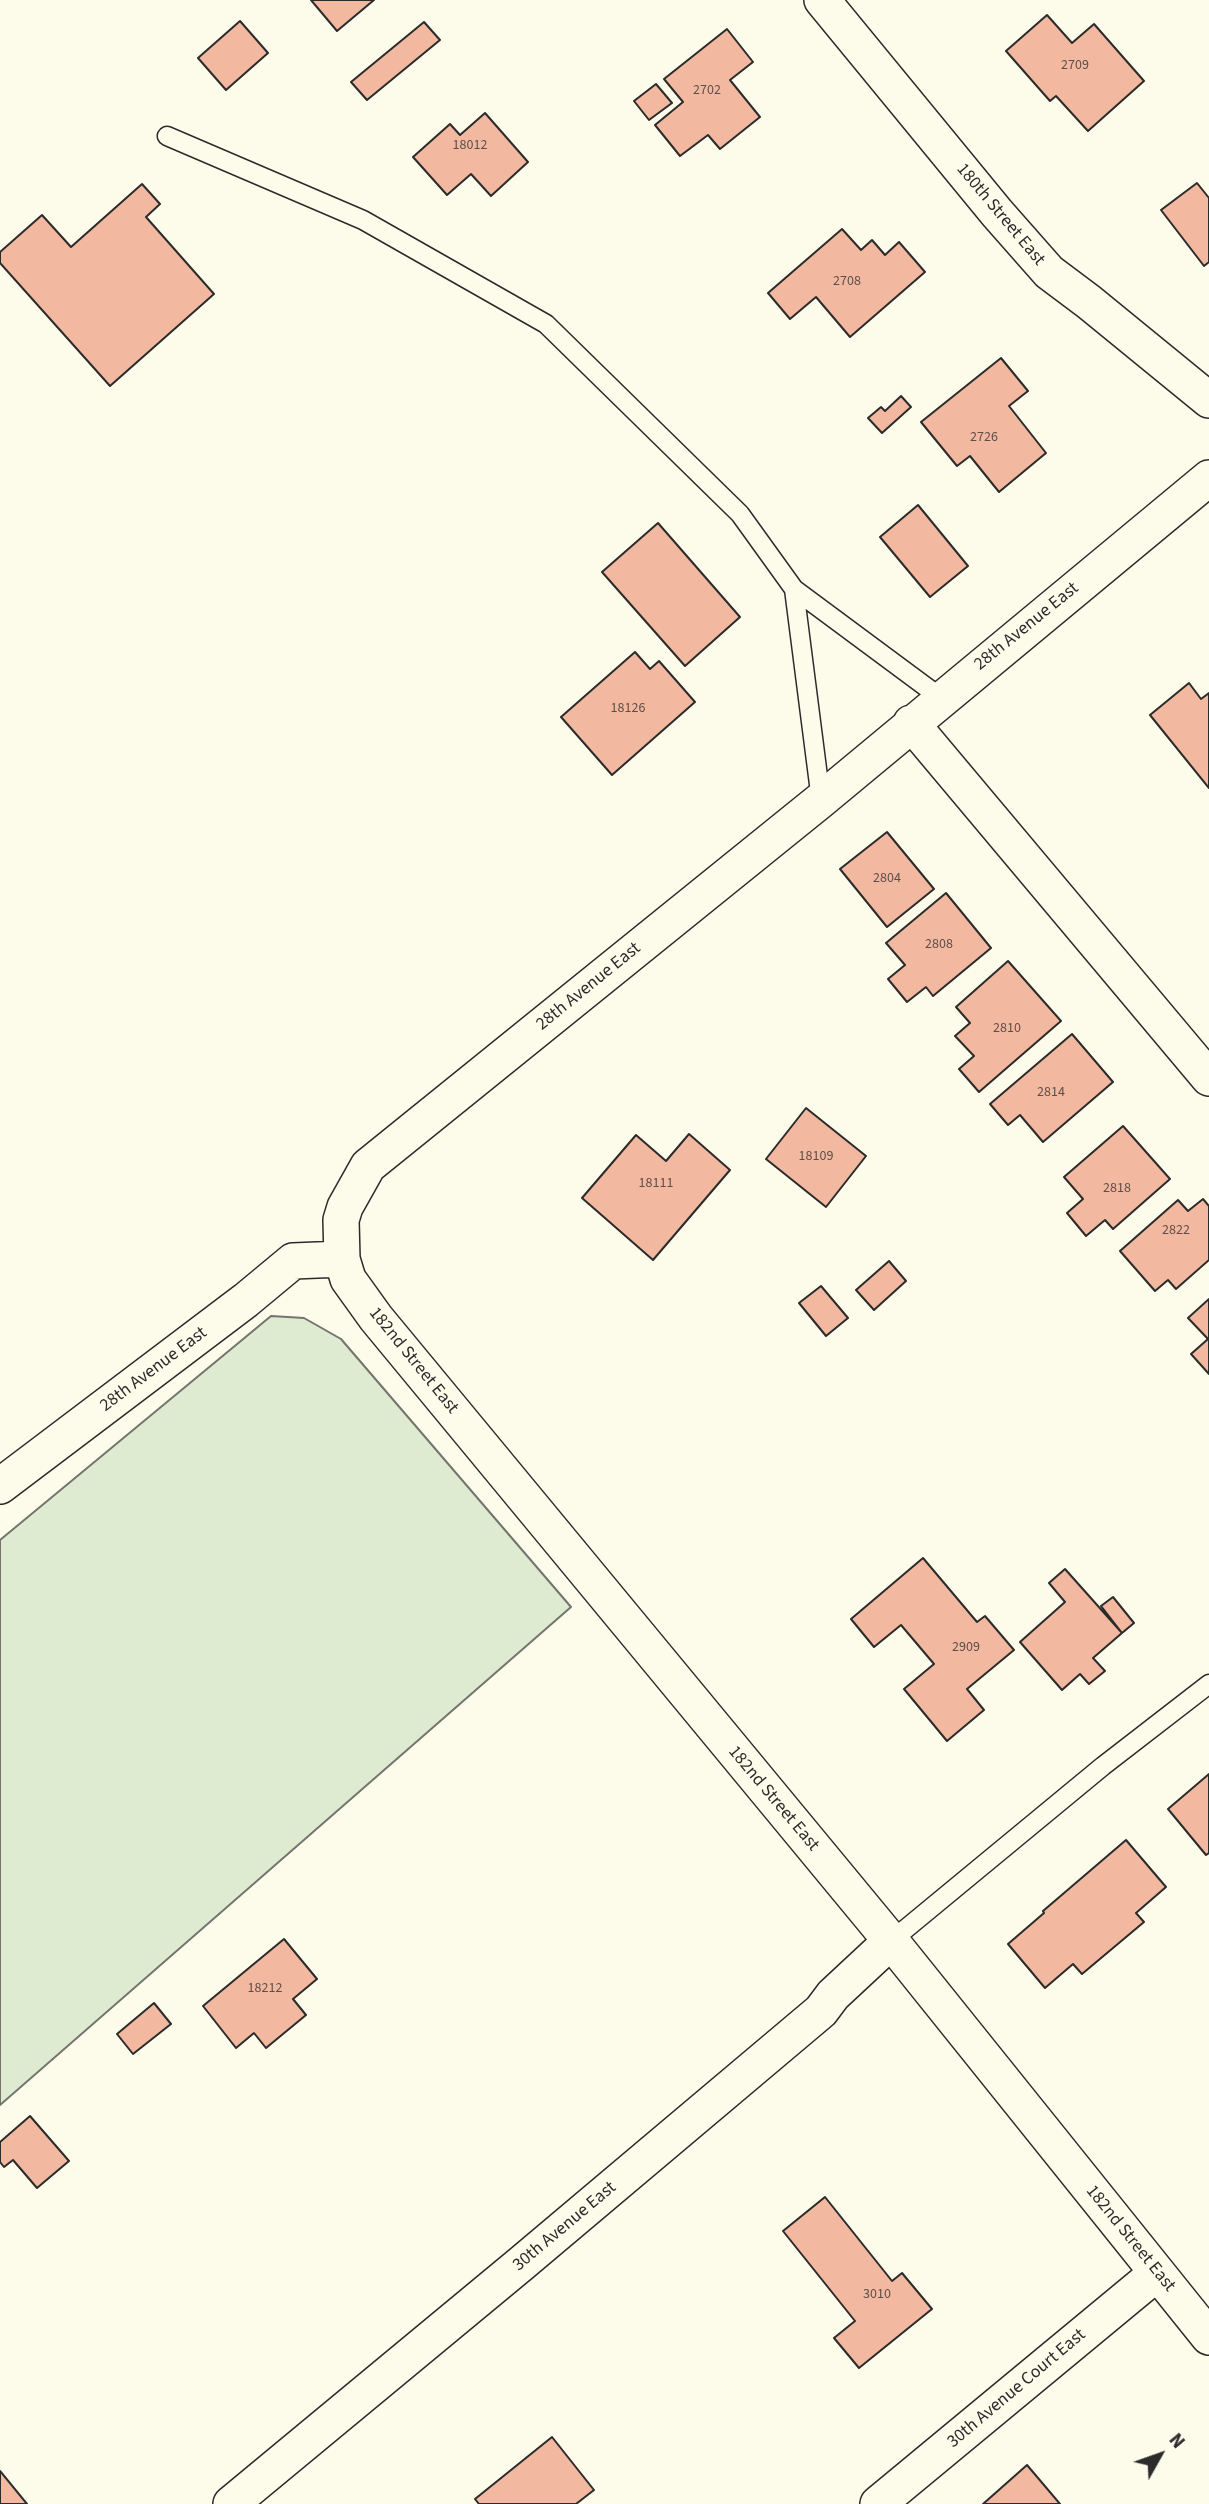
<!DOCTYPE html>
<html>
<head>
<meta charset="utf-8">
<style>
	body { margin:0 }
	#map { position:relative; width:1209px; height:2504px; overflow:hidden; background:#fdfbea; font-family:"Source Sans 3",sans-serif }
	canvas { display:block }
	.north { position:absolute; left:1125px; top:2420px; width:70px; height:70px; -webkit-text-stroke:5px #fdfbea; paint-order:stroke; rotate:50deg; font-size:19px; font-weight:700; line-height:28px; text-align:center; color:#2b2b2b }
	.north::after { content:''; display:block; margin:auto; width:24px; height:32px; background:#2b2b2b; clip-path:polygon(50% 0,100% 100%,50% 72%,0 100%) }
</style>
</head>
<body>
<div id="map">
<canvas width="1209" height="2504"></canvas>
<div class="north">N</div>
</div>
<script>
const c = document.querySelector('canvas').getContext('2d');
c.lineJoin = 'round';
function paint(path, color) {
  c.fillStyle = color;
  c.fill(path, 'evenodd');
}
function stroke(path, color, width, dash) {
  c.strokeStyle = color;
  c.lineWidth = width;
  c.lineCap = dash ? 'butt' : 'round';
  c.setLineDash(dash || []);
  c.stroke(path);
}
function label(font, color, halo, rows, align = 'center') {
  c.font = font + ' "Source Sans 3",sans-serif';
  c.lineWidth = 5;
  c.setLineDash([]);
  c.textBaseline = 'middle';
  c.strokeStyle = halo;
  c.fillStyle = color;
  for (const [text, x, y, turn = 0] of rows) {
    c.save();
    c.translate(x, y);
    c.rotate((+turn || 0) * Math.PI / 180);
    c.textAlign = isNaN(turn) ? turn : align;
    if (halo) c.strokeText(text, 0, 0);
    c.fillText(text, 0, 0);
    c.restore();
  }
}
const green = new Path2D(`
	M271 1316 304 1318 341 1339 571 1607 0 2105V1540Z`);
paint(green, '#deebd1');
stroke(green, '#74746e', 2);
const building = new Path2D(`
	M311 0H374L337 31Z
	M1047 15 1072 43 1094 24 1144 81 1088 131 1056 96 1050 101 1006 51Z
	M240 21 268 53 226 90 198 58Z
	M424 22 440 40 367 100 351 82Z
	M727 29 753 62 730 80 760 117 720 149 708 135 680 156 655 125 683 102 664 79Z
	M656 84 672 103 649 120 634 101Z
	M485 113 528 162 491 196 471 174 447 195 413 157 450 124 460 135Z
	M1197 183 1209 198V262L1204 266 1161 210Z
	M142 184 160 204 146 217 214 294 110 386 0 263V252L42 215 71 247Z
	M842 229 861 250 872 240 885 255 899 242 925 272 850 337 816 297 790 319 768 293Z
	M1001 358 1028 391 1009 406 1046 453 999 492 970 456 957 466 921 422Z
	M901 396 911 407 882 433 868 418 881 407 885 411Z
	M918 505 968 566 930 597 880 537Z
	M658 523 740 617 685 666 602 572Z
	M635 652 650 669 659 661 695 702 612 775 561 717Z
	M1189 683 1201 699 1209 693V788L1150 715Z
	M887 832 934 889 887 927 840 869Z
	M946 893 991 948 933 996 926 987 907 1002 888 979 905 965 886 943Z
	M1008 961 1061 1021 979 1092 959 1069 974 1056 955 1036 970 1023 956 1007Z
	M1072 1034 1113 1082 1043 1142 1020 1115 1008 1125 990 1104Z
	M806 1108 866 1156 826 1207 766 1159Z
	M1123 1126 1170 1179 1113 1229 1105 1220 1086 1236 1067 1213 1083 1199 1064 1177Z
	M689 1134 730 1170 653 1260 582 1198 636 1135 666 1161Z
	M1203 1199 1209 1206V1260L1176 1289 1168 1280 1155 1291 1120 1251 1178 1200 1188 1211Z
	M889 1261 906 1281 874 1310 856 1290Z
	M821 1286 848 1318 826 1336 799 1303Z
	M1209 1299V1374L1191 1354 1208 1339 1188 1318Z
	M923 1558 977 1622 985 1616 1014 1650 967 1689 984 1710 947 1741 904 1689 934 1664 901 1625 874 1647 851 1619Z
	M1065 1569 1122 1633 1093 1658 1105 1671 1089 1684 1080 1674 1062 1690 1020 1642 1065 1602 1049 1583Z
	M1113 1597 1134 1623 1122 1633 1101 1606Z
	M1209 1774V1853L1206 1855 1168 1809Z
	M1126 1840 1166 1887 1136 1913 1144 1922 1082 1974 1073 1964 1045 1988 1008 1944 1044 1913 1043 1911Z
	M284 1939 317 1979 293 1999 306 2015 266 2048 254 2033 236 2048 203 2006Z
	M154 2003 171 2024 133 2054 117 2034Z
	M30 2116 69 2161 37 2188 13 2160 4 2167 0 2162V2142Z
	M825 2197 892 2281 902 2273 932 2309 859 2368 834 2338 855 2321 783 2231Z
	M552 2437 594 2490 576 2504H479L475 2499Z
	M1027 2465 1060 2504H983Z
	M0 2471 27 2504H0Z`);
paint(building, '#f2b8a0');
stroke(building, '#2b2b2b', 2);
const service = new Path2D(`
	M167 136 363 220 546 324 740 514 794 589 941 698
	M794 589 821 800
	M891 1941 1103 1766 1209 1684`);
const minor = new Path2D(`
	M822 0 997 213 1049 272 1089 302 1209 400
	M1209 478 821 800 368 1166 345 1207 341 1220 342 1259 348 1279 376 1318 891 1941 1209 2337
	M911 723 1209 1078
	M0 1486 246 1300 293 1261 342 1259
	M231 2504 522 2263 821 2011 833 1995 891 1941
	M878 2504 1157 2273`);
stroke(service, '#2b2b2b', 21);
stroke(minor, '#2b2b2b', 38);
stroke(service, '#fdfbea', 18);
stroke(minor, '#fdfbea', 35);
label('14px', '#5d4e48', null, [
	["2709",1075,66],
	["2702",707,91],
	["18012",470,146],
	["2708",847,282],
	["2726",984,438],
	["18126",628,709],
	["2804",887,879],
	["2808",939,945],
	["2810",1007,1029],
	["2814",1051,1093],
	["18109",816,1157],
	["18111",656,1184],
	["2818",1117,1189],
	["2822",1176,1231],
	["2909",966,1648],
	["18212",265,1989],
	["3010",877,2295]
]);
label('18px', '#2b2b2b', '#fdfbea', [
	["180th Street East",1000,215,50],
	["28th Avenue East",1027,627,-39],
	["28th Avenue East",589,987,-39],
	["182nd Street East",413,1361,51],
	["28th Avenue East",154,1370,-37],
	["182nd Street East",773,1799,50],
	["30th Avenue East",565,2227,-40],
	["182nd Street East",1130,2239,51],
	["30th Avenue Court East",1017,2389,-40]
]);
</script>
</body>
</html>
